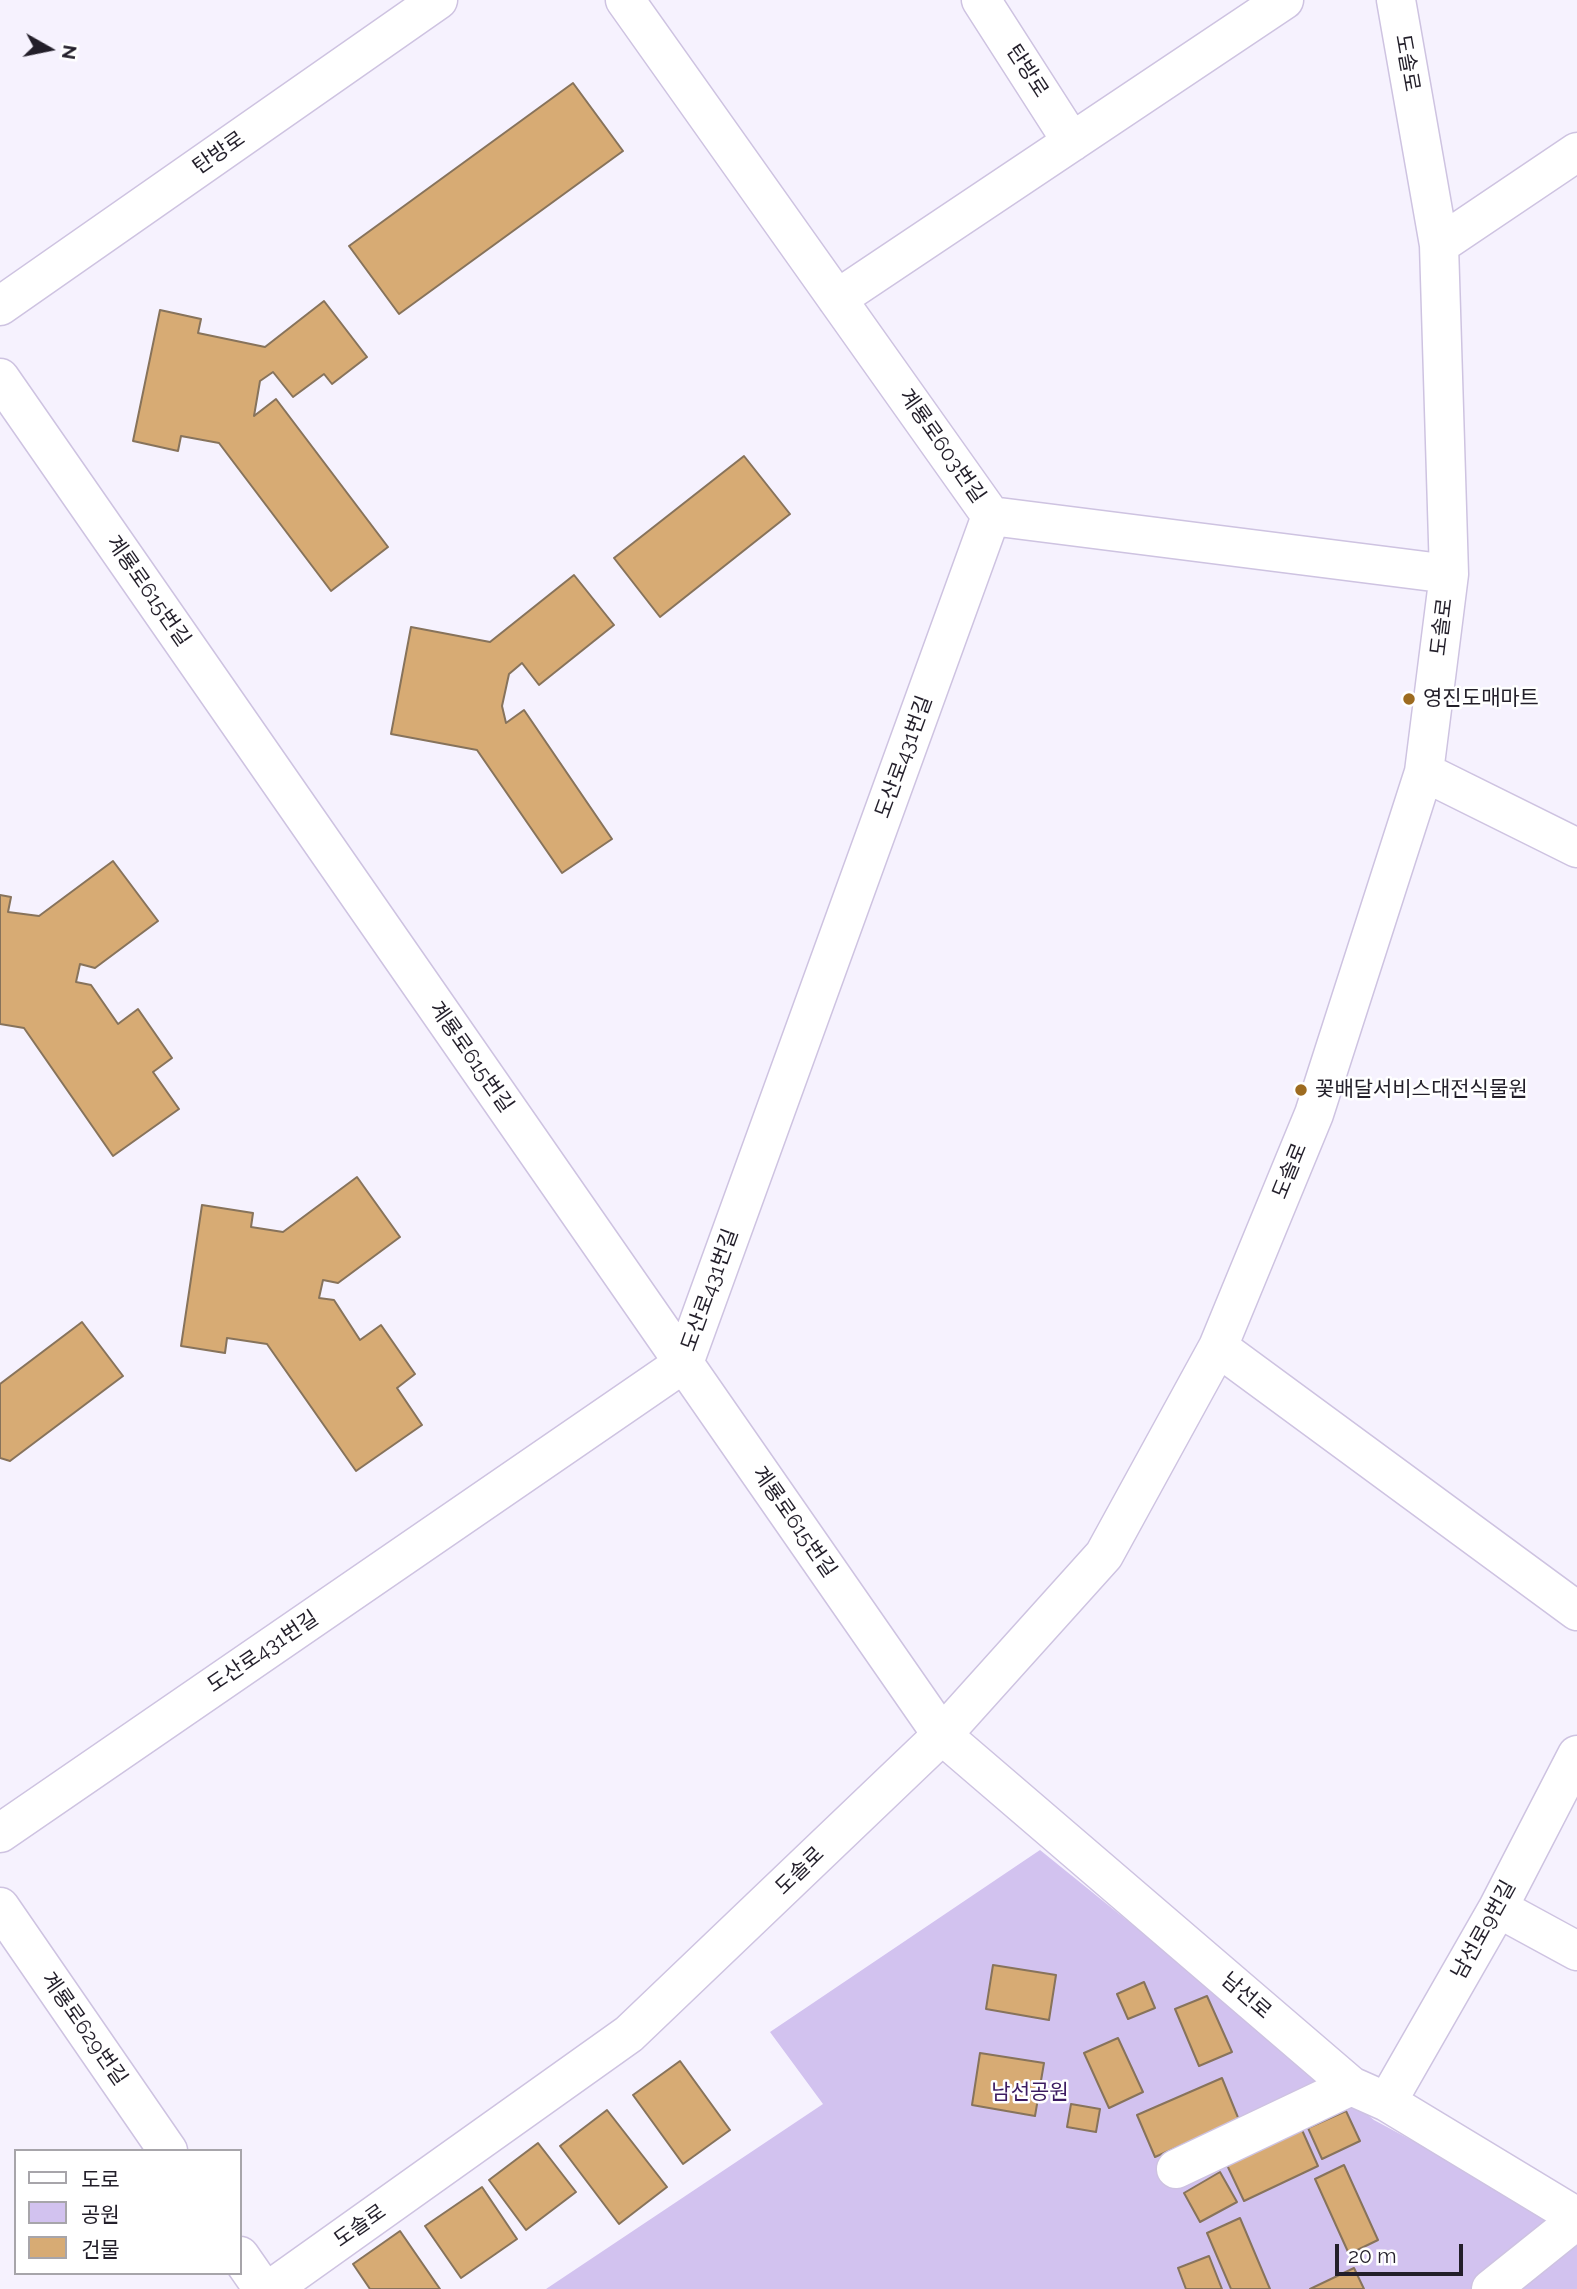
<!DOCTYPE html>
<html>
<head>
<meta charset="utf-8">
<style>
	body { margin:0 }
	#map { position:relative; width:1577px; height:2289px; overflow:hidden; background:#f6f2fe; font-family:Raleway,"Noto Sans KR",sans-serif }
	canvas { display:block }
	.legend { position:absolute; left:14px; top:2149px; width:228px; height:126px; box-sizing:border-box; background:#fff; border:2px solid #a7a5aa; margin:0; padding:9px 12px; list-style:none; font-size:21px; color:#231f2a }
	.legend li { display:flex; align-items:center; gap:14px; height:35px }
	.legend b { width:35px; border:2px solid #a7a5aa }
	.north { position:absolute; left:14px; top:14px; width:70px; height:70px; -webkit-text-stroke:5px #fff; paint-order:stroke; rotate:99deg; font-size:19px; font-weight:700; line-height:28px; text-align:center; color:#231f2a }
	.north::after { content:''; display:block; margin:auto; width:24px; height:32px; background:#231f2a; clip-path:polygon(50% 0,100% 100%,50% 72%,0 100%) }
	.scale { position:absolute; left:1335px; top:2244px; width:128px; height:32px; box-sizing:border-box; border:4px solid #231f2a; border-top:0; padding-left:9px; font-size:21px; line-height:24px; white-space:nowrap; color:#231f2a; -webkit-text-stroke:5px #fff; paint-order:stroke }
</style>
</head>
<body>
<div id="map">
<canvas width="1577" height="2289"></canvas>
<ul class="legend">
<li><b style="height:9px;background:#fff"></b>도로</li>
<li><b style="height:19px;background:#d2c2ef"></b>공원</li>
<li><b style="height:19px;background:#d7ab74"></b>건물</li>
</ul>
<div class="north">N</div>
<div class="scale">20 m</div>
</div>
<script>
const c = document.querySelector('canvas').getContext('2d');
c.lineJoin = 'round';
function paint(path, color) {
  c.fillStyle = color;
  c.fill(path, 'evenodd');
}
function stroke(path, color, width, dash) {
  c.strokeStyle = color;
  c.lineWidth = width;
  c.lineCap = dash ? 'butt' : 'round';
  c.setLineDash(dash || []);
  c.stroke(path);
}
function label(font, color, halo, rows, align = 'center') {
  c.font = font + ' Raleway,"Noto Sans KR",sans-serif';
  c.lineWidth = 5;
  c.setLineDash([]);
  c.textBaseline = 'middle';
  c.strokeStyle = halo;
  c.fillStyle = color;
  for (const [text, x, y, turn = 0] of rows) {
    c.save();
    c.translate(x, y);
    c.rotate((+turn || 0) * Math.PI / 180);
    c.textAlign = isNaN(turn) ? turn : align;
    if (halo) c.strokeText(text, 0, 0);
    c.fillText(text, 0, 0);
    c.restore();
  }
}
paint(new Path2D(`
	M1040 1850 1374 2120 1577 2229V2289H546L823 2104 770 2032Z`), '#d2c2ef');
const building = new Path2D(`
	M573 83 623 151 399 314 349 246Z
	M324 301 367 357 332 384 324 374 293 397 273 372 260 381 254 416 276 399 388 547 331 591 219 443 181 436 178 451 133 441 160 310 201 319 198 333 265 347Z
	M744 456 790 514 660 617 614 558Z
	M574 575 614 625 539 685 522 663 509 674 502 706 506 723 524 710 612 839 562 873 477 750 391 734 411 627 490 642Z
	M113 861 158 921 95 968 80 964 76 982 91 985 118 1024 138 1009 172 1058 153 1072 179 1109 113 1156 24 1028 0 1024V895L11 897 8 912 39 916Z
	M357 1177 400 1237 338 1283 323 1280 319 1298 334 1300 360 1340 381 1325 415 1374 397 1388 422 1425 356 1471 267 1344 227 1338 225 1353 181 1346 202 1205 253 1213 251 1227 283 1232Z
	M82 1322 123 1376 10 1461 0 1458V1384Z
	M993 1965 1056 1975 1049 2020 986 2009Z
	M1144 1982 1155 2008 1128 2019 1117 1994Z
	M1207 1996 1232 2052 1199 2066 1175 2009Z
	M1118 2038 1143 2092 1109 2108 1084 2053Z
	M980 2053 1044 2063 1035 2116 972 2105Z
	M680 2061 730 2130 683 2164 633 2095Z
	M1222 2078 1239 2120 1155 2157 1137 2115Z
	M1071 2104 1100 2109 1096 2132 1067 2127Z
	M607 2110 667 2187 619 2224 560 2146Z
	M1346 2111 1360 2141 1322 2159 1308 2128Z
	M1302 2130 1318 2166 1244 2201 1227 2165Z
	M538 2143 576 2192 526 2230 489 2180Z
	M1344 2165 1378 2240 1349 2254 1315 2179Z
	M1220 2172 1237 2202 1200 2222 1184 2193Z
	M482 2187 517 2239 461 2278 425 2226Z
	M1240 2218 1270 2289H1231L1207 2233Z
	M400 2231 440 2289H370L353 2264Z
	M1209 2256 1222 2289H1186L1178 2268Z
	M1354 2268 1364 2289H1310Z`);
paint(building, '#d7ab74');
stroke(building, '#87735b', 2);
const minor = new Path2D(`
	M625 0 991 516 1449 574
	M981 0 1072 142
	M1439 245 1577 152
	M837 299 1284 0
	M0 306 438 0
	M0 378 942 1735 1351 2086 1387 2102 1577 2217
	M1424 772 1577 848
	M1218 1347 1577 1611
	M0 1833 684 1363 991 516
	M0 1907 168 2151
	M1498 1908 1577 1951
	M1387 2102 1498 1908 1577 1755
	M1176 2169 1351 2086
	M240 2256 263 2289
	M271 2289 629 2034 942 1735 1104 1555 1218 1347 1314 1114 1424 772 1449 574 1439 245 1396 0
	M1491 2289 1577 2220`);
stroke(minor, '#cec3e1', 41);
stroke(minor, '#fff', 38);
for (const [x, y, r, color] of [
	[1409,699,7,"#9d6b20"],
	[1301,1090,7,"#9d6b20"]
]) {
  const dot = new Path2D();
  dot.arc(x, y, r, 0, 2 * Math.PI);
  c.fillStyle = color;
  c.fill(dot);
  stroke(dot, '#fff', 2.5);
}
label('21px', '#231f2a', '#fff', [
	["도솔로",1407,63,80],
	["탄방로",1027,71,57],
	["탄방로",219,153,-35],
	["계룡로603번길",942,446,55],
	["계룡로615번길",148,591,55],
	["도솔로",1442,627,-83],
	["도산로431번길",904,757,-70],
	["계룡로615번길",471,1057,55],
	["도솔로",1290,1171,-68],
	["도산로431번길",710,1290,-70],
	["계룡로615번길",794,1522,55],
	["도산로431번길",263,1652,-34],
	["도솔로",800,1871,-44],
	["남선로9번길",1484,1930,-61],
	["남선로",1246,1996,41],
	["계룡로629번길",84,2029,55],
	["도솔로",360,2226,-35]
]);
label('21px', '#231f2a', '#fff', [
	["영진도매마트",1423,699],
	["꽃배달서비스대전식물원",1315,1090]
], 'left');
label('21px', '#3c1b61', '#fff', [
	["남선공원",1030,2093]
]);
</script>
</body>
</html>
